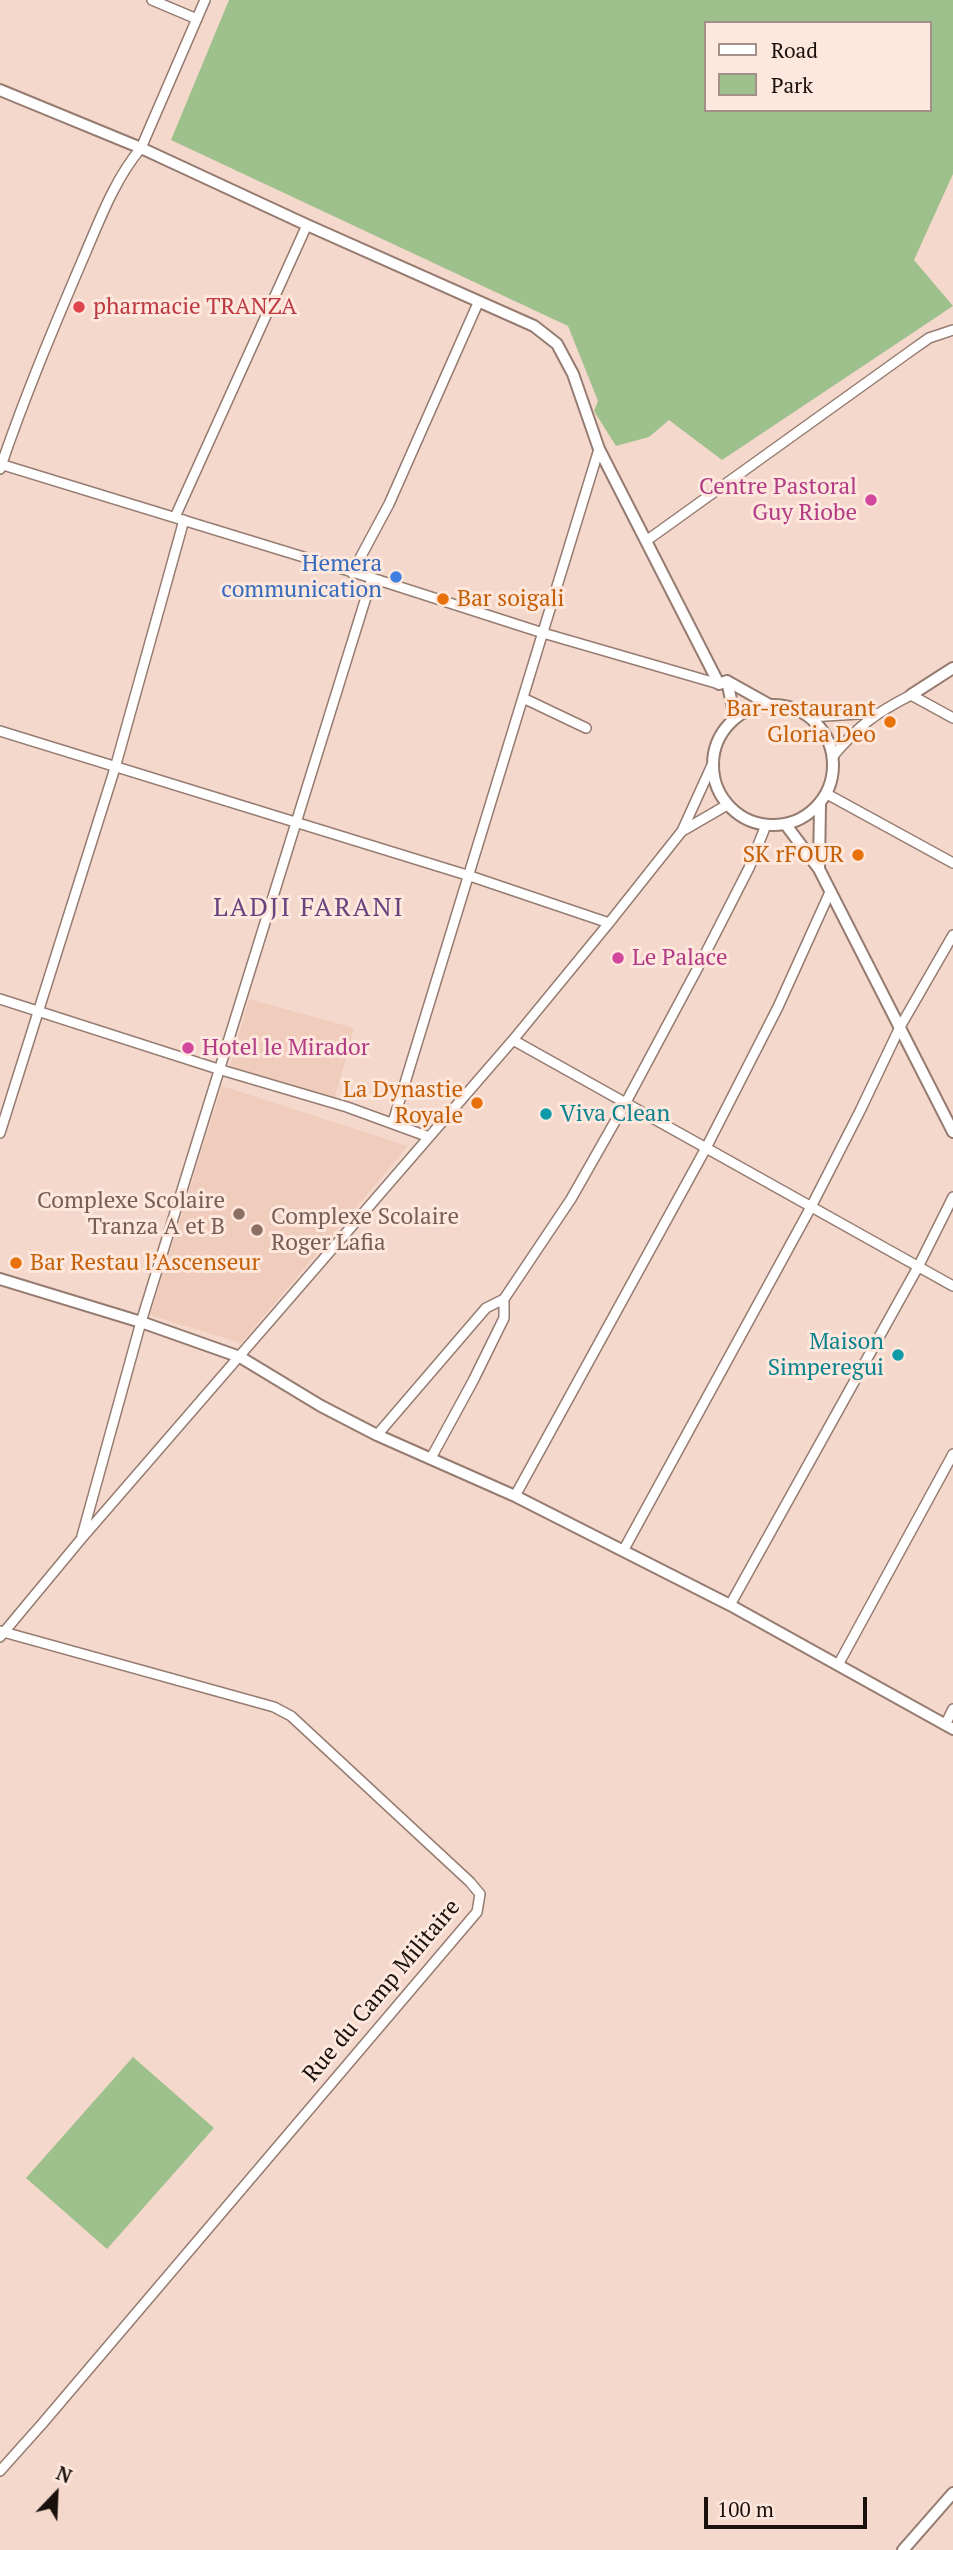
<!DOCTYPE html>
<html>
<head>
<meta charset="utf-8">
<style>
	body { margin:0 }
	#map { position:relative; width:953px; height:2550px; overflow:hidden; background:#f5d8cc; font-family:"PT Serif",serif }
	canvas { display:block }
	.legend { position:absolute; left:704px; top:21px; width:228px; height:91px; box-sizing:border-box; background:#fee7dd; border:2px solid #a39189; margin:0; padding:9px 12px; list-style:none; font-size:21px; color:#1a100c }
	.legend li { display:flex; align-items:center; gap:14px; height:35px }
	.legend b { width:35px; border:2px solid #a39189 }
	.north { position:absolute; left:21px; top:2459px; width:70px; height:70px; -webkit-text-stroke:5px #fee7dd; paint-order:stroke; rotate:23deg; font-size:19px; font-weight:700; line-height:28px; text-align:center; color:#1a100c }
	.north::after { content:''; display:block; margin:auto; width:24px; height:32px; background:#1a100c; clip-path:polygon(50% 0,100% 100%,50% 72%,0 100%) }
	.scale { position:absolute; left:704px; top:2497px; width:163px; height:32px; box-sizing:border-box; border:4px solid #1a100c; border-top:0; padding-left:9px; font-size:21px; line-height:24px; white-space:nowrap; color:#1a100c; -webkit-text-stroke:5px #fee7dd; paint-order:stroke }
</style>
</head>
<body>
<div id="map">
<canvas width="953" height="2550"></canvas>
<ul class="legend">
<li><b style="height:9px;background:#fff"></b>Road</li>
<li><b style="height:19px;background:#9dc08c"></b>Park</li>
</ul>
<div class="north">N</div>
<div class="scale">100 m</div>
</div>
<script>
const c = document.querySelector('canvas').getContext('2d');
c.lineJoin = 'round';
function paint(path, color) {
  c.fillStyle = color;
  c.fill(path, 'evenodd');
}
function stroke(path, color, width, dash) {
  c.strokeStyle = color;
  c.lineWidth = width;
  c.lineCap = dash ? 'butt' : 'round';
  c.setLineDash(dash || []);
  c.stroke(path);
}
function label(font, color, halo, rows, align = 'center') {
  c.font = font + ' "PT Serif",serif';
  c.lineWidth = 6;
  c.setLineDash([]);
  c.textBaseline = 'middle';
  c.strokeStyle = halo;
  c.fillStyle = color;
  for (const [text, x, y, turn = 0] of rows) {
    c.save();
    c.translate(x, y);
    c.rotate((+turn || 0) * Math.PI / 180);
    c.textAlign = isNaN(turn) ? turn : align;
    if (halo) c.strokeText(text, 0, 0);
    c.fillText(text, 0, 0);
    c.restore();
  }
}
paint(new Path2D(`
	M249 999 354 1028 334 1101 229 1071Z
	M222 1086 408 1146 241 1343 150 1315Z`), '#f0ccbc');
paint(new Path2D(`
	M229 0H953V174L914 260 953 306 722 460 669 420 649 437 616 446 594 411 598 401 568 326 171 140ZM706 23H930V110H706Z
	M133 2057 214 2128 107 2249 26 2178Z`), '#9dc08c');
const minor = new Path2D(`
	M152 0 197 19
	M0 464 372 578 543 633 719 684
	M0 469C24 398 53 329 82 261 99 222 114 180 141 148L205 0
	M175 517 307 225
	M646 541 912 350 929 338 953 330
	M352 573 389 504 478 303
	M523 698 586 728
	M809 717 875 713
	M0 731 470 876 609 923
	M833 756C859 725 876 713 911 695L953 718
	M827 794 953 863
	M684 830 727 805
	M0 999 218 1069 347 1107 429 1137
	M513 1040 953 1286
	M393 1122 599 449
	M0 1133 115 768 184 520
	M377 1435 486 1308 504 1299 571 1199 625 1104 702 960 749 868 766 825
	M431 1458 473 1381 504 1318V1299
	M515 1496 706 1148 778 1007 830 892
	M82 1536 141 1322 372 578
	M623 1551 811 1207 860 1111 900 1027 953 935
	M730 1605 918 1267 953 1197
	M0 1631 274 1707 291 1716 470 1882 480 1894 477 1912 42 2424 0 2471
	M0 1637 82 1538 513 1040 609 923 682 831 712 765
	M838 1665 953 1454
	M945 1725 953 1709`);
const tertiary = new Path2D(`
	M0 90 141 148 307 225 534 326 557 344 573 374 599 449 719 684 727 681 770 705
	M727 681 735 718
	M911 695 953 668
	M713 765a60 60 0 1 1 120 0a60 60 0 1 1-120 0Z
	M786 825 819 869 953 1132
	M819 869 820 804
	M0 1279 141 1322 240 1357 321 1406 377 1435 515 1496 730 1605 953 1729
	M903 2550 953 2493`);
stroke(minor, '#957b70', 12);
stroke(tertiary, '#957b70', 14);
stroke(minor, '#fff', 9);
stroke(tertiary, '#fff', 10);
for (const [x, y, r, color] of [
	[79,307,7,"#e0444e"],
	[871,500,7,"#d1479c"],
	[396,577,7,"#3f7fe0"],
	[443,599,7,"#e8710a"],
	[890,722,7,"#e8710a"],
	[858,855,7,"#e8710a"],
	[618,958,7,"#d1479c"],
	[188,1048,7,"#d1479c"],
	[477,1103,7,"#e8710a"],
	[546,1114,7,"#0f9aa8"],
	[239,1214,7,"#8d6e63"],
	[257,1230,7,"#8d6e63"],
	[16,1263,7,"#e8710a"],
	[898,1355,7,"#0f9aa8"]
]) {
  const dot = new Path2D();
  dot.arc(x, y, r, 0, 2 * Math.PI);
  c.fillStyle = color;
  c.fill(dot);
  stroke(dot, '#fee7dd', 2.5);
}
label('23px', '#be3a42', '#fee7dd', [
	["pharmacie TRANZA",93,307]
], 'left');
label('23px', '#b23c85', '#fee7dd', [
	["Centre Pastoral",857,487,"right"],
	["Guy Riobe",857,513,"right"],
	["Le Palace",632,958],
	["Hotel le Mirador",202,1048]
], 'left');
label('23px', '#366cbe', '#fee7dd', [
	["Hemera",382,564],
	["communication",382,590]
], 'right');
label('23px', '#c56008', '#fee7dd', [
	["Bar soigali",457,599,"left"],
	["Bar-restaurant",876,709],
	["Gloria Deo",876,735],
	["SK rFOUR",844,855],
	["La Dynastie",463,1090],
	["Royale",463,1116],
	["Bar Restau l’Ascenseur",30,1263,"left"]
], 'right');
label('23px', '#0d838f', '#fee7dd', [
	["Viva Clean",560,1114],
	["Maison",884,1342,"right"],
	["Simperegui",884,1368,"right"]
], 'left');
label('23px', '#785e54', '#fee7dd', [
	["Complexe Scolaire",225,1201],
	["Tranza A et B",225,1227],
	["Complexe Scolaire",271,1217,"left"],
	["Roger Lafia",271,1243,"left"]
], 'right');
label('23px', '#1a100c', '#fee7dd', [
	["Rue du Camp Militaire",382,1991,-50]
]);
c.letterSpacing = '2px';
label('26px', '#68437d', '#fee7dd', [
	["LADJI FARANI",309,909]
]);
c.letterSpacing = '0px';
</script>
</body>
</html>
